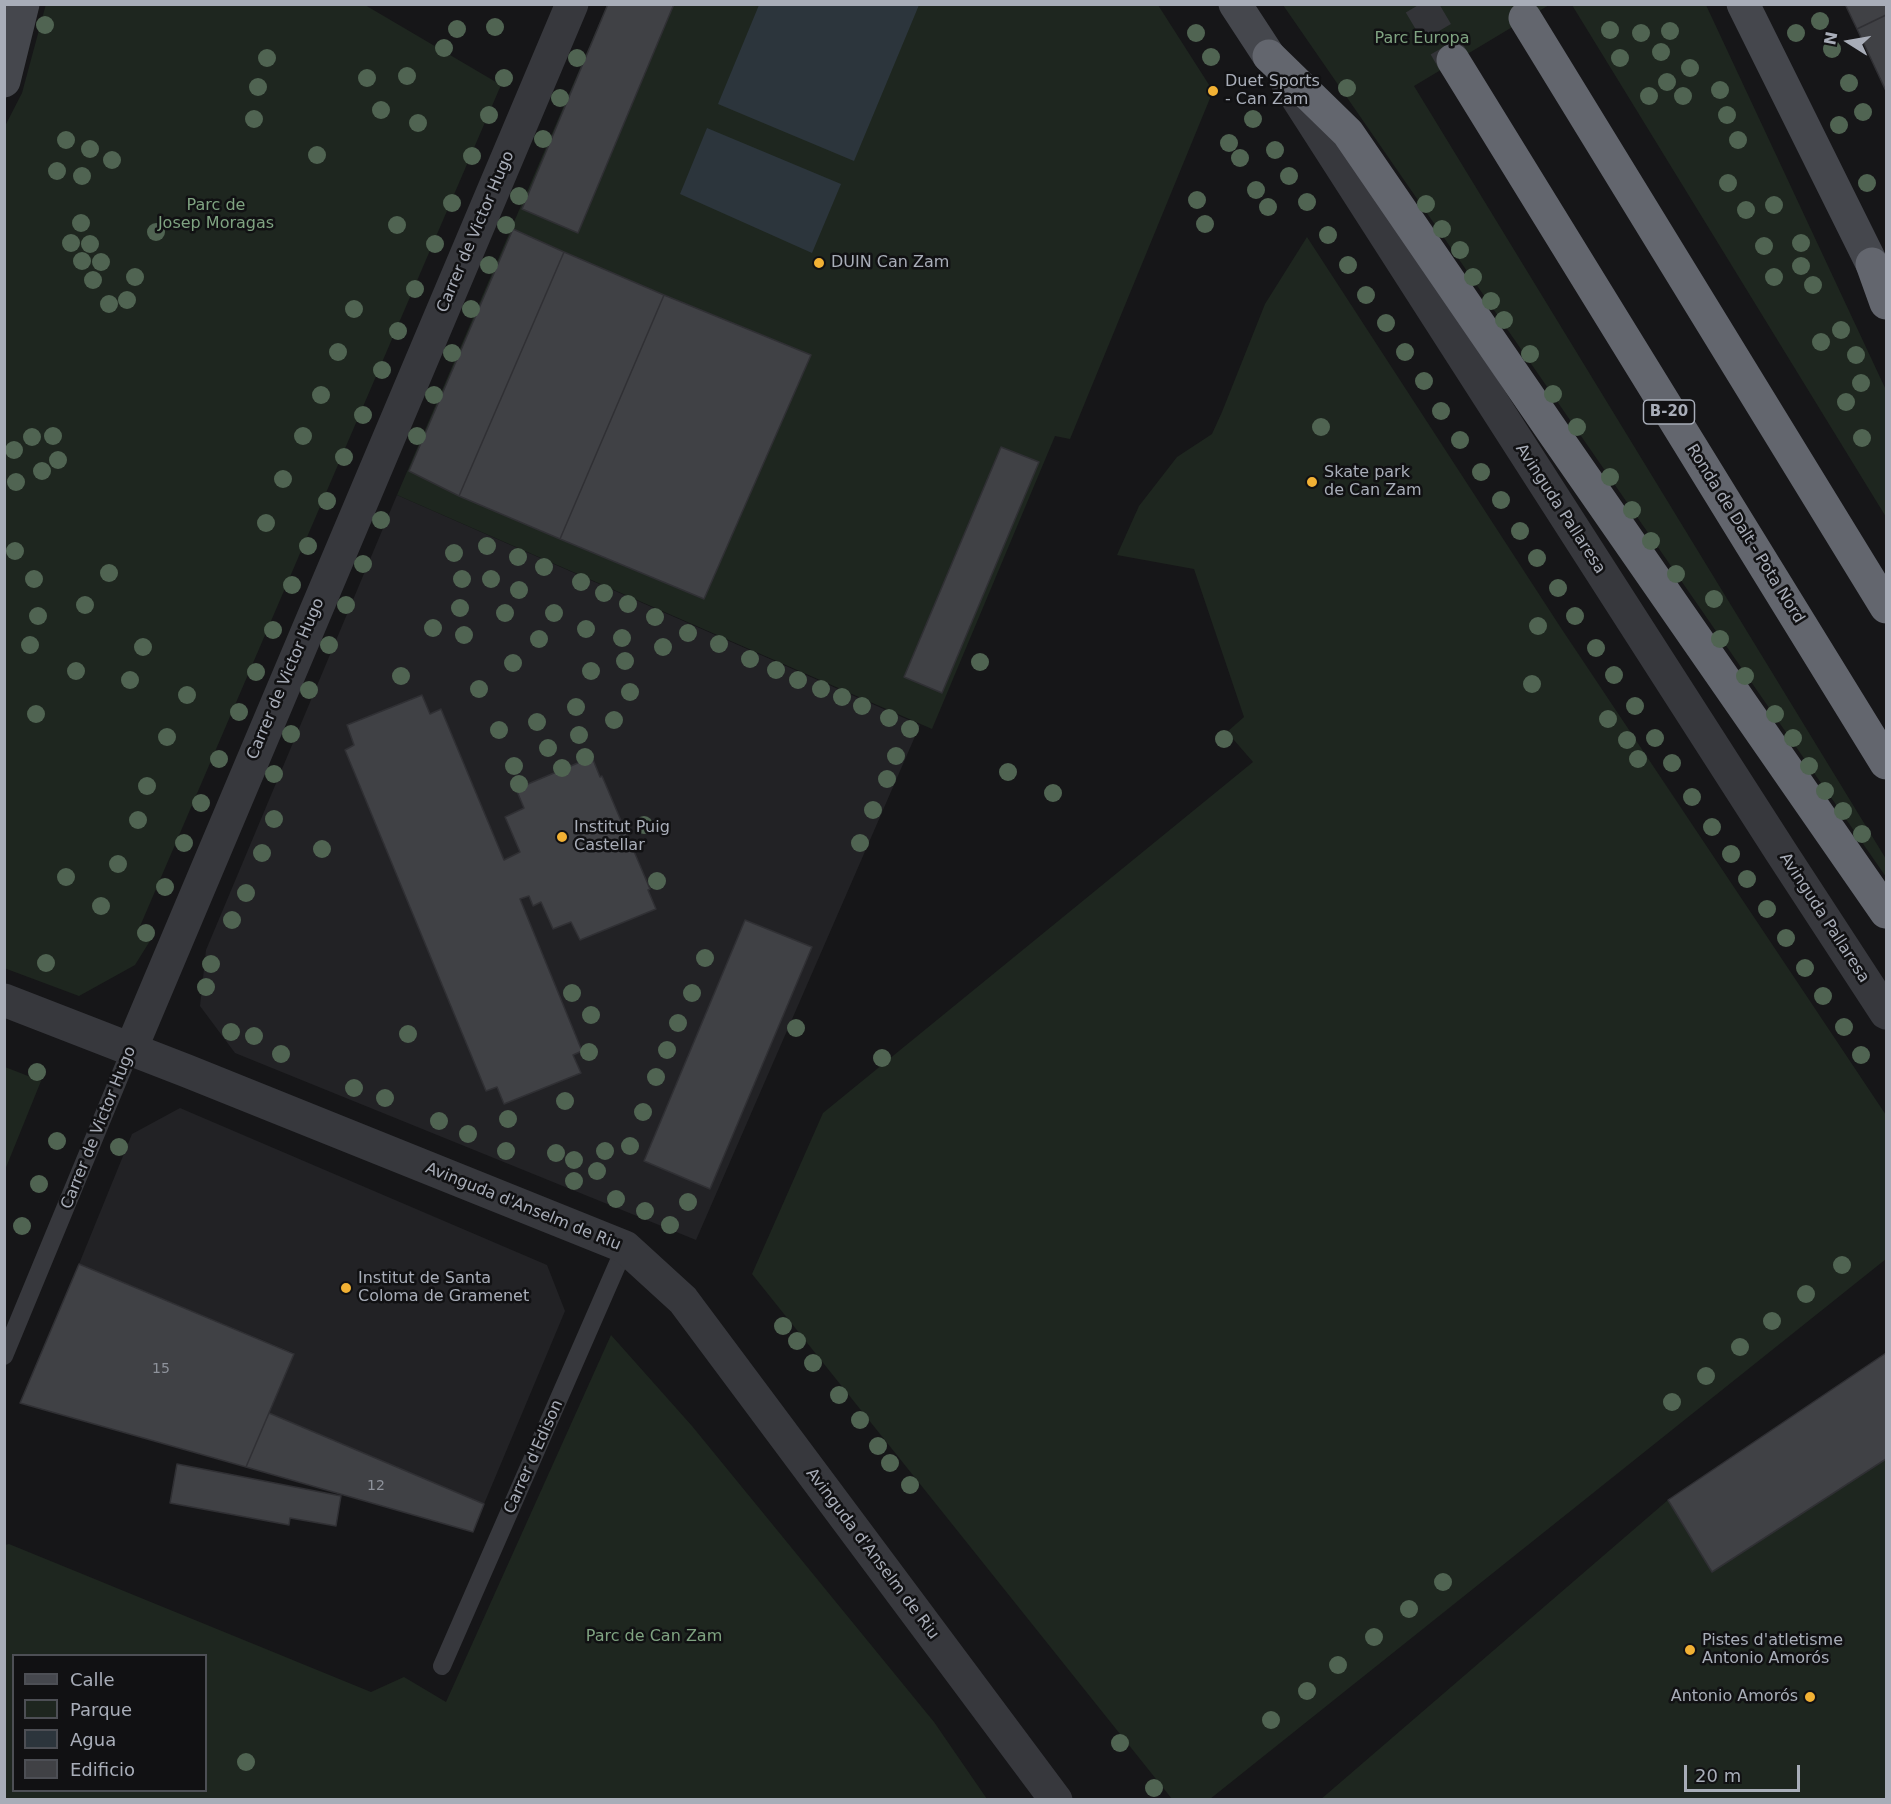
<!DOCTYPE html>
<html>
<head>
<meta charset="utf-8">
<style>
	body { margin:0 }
	#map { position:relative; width:1891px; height:1804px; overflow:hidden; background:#161618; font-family:"DejaVu Sans",sans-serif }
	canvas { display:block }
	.frame { position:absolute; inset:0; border:6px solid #a8adb8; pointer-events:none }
	.legend { position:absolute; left:12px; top:1654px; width:195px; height:138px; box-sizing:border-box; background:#111113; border:2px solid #4d4f55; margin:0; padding:8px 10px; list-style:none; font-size:18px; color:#a8adb8 }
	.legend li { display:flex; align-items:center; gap:12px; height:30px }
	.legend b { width:30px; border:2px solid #4d4f55 }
	.north { position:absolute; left:1819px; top:12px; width:60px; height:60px; -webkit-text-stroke:4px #111113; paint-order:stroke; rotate:281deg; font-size:16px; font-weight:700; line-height:24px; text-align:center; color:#a8adb8 }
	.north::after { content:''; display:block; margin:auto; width:21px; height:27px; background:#a8adb8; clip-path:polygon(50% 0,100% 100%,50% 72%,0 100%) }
	.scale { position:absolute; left:1684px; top:1765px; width:116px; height:27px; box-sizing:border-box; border:3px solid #a8adb8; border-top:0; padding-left:8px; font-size:18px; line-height:21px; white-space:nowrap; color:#a8adb8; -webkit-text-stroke:4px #111113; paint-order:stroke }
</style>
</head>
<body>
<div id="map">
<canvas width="1891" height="1804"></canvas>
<div class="frame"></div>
<ul class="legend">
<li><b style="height:8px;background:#45474d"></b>Calle</li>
<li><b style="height:16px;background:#1e261f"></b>Parque</li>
<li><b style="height:16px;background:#2c353c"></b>Agua</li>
<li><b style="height:16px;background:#404145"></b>Edificio</li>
</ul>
<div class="north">N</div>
<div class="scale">20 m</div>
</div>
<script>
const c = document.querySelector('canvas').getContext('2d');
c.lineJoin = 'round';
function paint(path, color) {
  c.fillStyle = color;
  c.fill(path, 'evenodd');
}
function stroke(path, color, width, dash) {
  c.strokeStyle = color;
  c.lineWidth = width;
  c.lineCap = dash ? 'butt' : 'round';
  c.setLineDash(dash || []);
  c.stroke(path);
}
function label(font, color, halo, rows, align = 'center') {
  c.font = font + ' "DejaVu Sans",sans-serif';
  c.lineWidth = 5;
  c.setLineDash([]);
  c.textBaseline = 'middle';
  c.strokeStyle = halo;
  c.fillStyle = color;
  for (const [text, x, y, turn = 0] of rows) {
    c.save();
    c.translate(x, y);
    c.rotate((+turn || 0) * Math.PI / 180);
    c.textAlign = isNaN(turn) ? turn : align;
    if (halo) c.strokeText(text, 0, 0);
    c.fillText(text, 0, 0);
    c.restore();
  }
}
paint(new Path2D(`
	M397 495 920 725 696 1240 235 1053 200 1006 206 950Z
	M180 1108 547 1265 565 1311 484 1504 269 1413 294 1353 79 1264 132 1134Z`), '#222225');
paint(new Path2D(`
	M46 4 365 5 501 85 138 931 153 936 135 965 79 996 4 968V128L22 93Z
	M607 5H1158L1213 91 1070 439 1055 436 932 729 397 495Z
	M1283 5H1549L1414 86 1886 859V877Z
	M1572 5H1706L1886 390V517Z
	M1307 237 1561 628 1886 1115V1259L1210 1799H1172L752 1274 823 1113 1253 762 1227 732 1244 717 1194 569 1117 555 1139 506 1177 457 1212 434 1222 412 1265 304Z
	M5 1067 41 1081 5 1170Z
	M611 1335 692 1426 934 1722 987 1799H5V1545L9 1544 371 1692 404 1677 446 1702ZM14 1656H206V1790H14Z
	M1886 1353V1799L1320 1800 1668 1500Z`), '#1e261f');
paint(new Path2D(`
	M759 5H919L854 161 718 104Z
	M707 128 841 184 812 253 680 194Z`), '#2c353c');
const building = new Path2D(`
	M608 4H674L578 233 522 209Z
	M1845 4H1886V15L1857 29Z
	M1886 15V91L1857 29Z
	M513 229 564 252 459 496 409 471Z
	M564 252 664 295 560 539 459 496Z
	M664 295 811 355 704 599 560 539Z
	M1001 447 1039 462 942 693 904 677Z
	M422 695 430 714 441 709 504 860 520 852 505 817 524 808 516 789 592 757 600 777 602 776 650 889 648 890 656 909 580 940 571 922 553 929 541 902 533 906 529 896 520 899 582 1051 573 1055 581 1073 504 1104 497 1087 486 1091 345 750 354 745 347 725Z
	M745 920 812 947 710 1189 644 1161Z
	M79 1264 294 1354 246 1467 20 1403Z
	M1886 1353V1459L1712 1572 1668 1500Z
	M269 1413 484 1504 473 1532 246 1467Z
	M177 1464 341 1496 336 1526 290 1518 289 1525 170 1503Z`);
paint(building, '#404145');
stroke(building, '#303034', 1.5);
stroke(new Path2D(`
	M1420 4 1453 60`), '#333438', 33, [33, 16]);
stroke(new Path2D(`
	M4 1356 131 1049
	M442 1666 625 1247`), '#37383d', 18);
stroke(new Path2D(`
	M1287 82 1781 852 1886 1013
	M4 1000 187 1071 625 1247 683 1300 1056 1800
	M131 1049 572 4`), '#37383d', 33);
stroke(new Path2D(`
	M1235 4 1269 56
	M1743 4 1872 264
	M4 81 23 4`), '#45474d', 33);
stroke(new Path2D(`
	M1525 18 1886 607
	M1269 56 1348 133 1553 432 1886 912
	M1453 60 1886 763
	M1872 264 1886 303`), '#63666e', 33);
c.fillStyle = '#506452';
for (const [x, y] of [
	[1820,21],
	[45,25],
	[495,27],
	[457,29],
	[1610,30],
	[1670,31],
	[1196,33],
	[1641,33],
	[1796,33],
	[444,48],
	[1832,49],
	[1661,52],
	[1211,57],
	[267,58],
	[577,58],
	[1620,58],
	[1690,68],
	[407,76],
	[367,78],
	[504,78],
	[1667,82],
	[1849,83],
	[258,87],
	[1347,88],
	[1720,90],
	[1649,96],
	[1683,96],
	[560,98],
	[381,110],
	[1863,112],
	[489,115],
	[1727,115],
	[254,119],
	[1253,119],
	[418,123],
	[1839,125],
	[543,139],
	[66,140],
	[1738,140],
	[1229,143],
	[90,149],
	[1275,150],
	[317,155],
	[472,156],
	[1240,158],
	[112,160],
	[57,171],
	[82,176],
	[1289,176],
	[1728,183],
	[1867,183],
	[1256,190],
	[519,196],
	[1197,200],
	[1307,202],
	[452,203],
	[1426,204],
	[1774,205],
	[1268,207],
	[1746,210],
	[81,223],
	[1205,224],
	[397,225],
	[506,225],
	[1442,229],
	[156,232],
	[1328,235],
	[71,243],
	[1801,243],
	[90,244],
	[435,244],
	[1764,246],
	[1460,250],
	[82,261],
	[101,262],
	[489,265],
	[1348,265],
	[1801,266],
	[135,277],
	[1473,277],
	[1774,277],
	[93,280],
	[1813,285],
	[415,289],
	[1366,295],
	[127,300],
	[1491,301],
	[109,304],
	[354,309],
	[471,309],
	[1504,320],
	[1386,323],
	[1841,330],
	[398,331],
	[1821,342],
	[338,352],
	[1405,352],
	[452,353],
	[1530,354],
	[1856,355],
	[382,370],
	[1424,381],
	[1861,383],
	[1553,394],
	[321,395],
	[434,395],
	[1846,402],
	[1441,411],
	[363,415],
	[1321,427],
	[1577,427],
	[53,436],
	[303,436],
	[417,436],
	[32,437],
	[1862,438],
	[1460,440],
	[14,450],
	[344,457],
	[58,460],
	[42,471],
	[1481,472],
	[1610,477],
	[283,479],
	[16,482],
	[1501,500],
	[327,501],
	[1632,510],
	[381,520],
	[266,523],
	[1520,531],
	[1651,541],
	[308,546],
	[487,546],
	[15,551],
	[454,553],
	[518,557],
	[1537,558],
	[363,564],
	[544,567],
	[109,573],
	[1676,574],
	[34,579],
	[462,579],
	[491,579],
	[581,582],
	[292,585],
	[1558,588],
	[519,590],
	[604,593],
	[1714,599],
	[628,604],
	[85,605],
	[346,605],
	[460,608],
	[505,613],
	[554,613],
	[38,616],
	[1575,616],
	[655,617],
	[1538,626],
	[433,628],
	[586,629],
	[273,630],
	[688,633],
	[464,635],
	[622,638],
	[539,639],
	[1720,639],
	[719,644],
	[30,645],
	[329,645],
	[143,647],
	[663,647],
	[1596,648],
	[750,659],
	[625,661],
	[980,662],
	[513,663],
	[776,670],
	[76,671],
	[591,671],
	[256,672],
	[1614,675],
	[401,676],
	[1745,676],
	[130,680],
	[798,680],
	[1532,684],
	[479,689],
	[821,689],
	[309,690],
	[630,692],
	[187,695],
	[842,697],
	[862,706],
	[1635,706],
	[576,707],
	[239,712],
	[36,714],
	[1775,714],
	[889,718],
	[1608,719],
	[614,720],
	[537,722],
	[910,729],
	[499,730],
	[291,734],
	[579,735],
	[167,737],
	[1655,738],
	[1793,738],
	[1224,739],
	[1627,740],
	[548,748],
	[896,756],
	[585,757],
	[219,759],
	[1638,759],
	[1672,763],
	[514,766],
	[1809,766],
	[562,768],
	[1008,772],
	[274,774],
	[887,779],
	[519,784],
	[147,786],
	[1825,791],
	[1053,793],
	[1692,797],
	[201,803],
	[873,810],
	[1843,811],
	[274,819],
	[138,820],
	[644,825],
	[1712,827],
	[1862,834],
	[184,843],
	[860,843],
	[322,849],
	[262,853],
	[1731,854],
	[118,864],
	[66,877],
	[1747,879],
	[657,881],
	[165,887],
	[246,893],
	[101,906],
	[1767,909],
	[232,920],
	[146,933],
	[1786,938],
	[705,958],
	[46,963],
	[211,964],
	[1805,968],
	[206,987],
	[572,993],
	[692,993],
	[1823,996],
	[591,1015],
	[678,1023],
	[1844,1027],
	[796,1028],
	[231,1032],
	[408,1034],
	[254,1036],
	[667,1050],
	[589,1052],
	[281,1054],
	[1861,1055],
	[882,1058],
	[37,1072],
	[656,1077],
	[354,1088],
	[385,1098],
	[565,1101],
	[643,1112],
	[508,1119],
	[439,1121],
	[468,1134],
	[57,1141],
	[630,1146],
	[119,1147],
	[506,1151],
	[605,1151],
	[556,1153],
	[574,1160],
	[597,1171],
	[574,1181],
	[39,1184],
	[616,1199],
	[688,1202],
	[645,1211],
	[670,1225],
	[22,1226],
	[1842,1265],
	[1806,1294],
	[1772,1321],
	[783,1326],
	[797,1341],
	[1740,1347],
	[813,1363],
	[1706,1376],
	[839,1395],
	[1672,1402],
	[860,1420],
	[878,1446],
	[890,1463],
	[910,1485],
	[1443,1582],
	[1409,1609],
	[1374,1637],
	[1338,1665],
	[1307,1691],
	[1271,1720],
	[1120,1743],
	[246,1762],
	[1154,1788]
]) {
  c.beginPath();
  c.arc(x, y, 9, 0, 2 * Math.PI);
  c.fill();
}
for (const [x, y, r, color] of [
	[1213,91,6,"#f2b134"],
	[819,263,6,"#f2b134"],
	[1312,482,6,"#f2b134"],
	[562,837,6,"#f2b134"],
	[346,1288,6,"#f2b134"],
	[1690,1650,6,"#f2b134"],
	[1810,1697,6,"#f2b134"]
]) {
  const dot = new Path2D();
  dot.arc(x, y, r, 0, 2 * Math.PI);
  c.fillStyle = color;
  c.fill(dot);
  stroke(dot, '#111113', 2);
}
label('14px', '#8e929b', null, [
	["15",161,1369],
	["12",376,1486]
]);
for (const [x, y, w] of [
	[1669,412,51]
]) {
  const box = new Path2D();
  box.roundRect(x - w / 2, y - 12, w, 24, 4.5);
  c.fillStyle = '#111113';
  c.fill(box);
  stroke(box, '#a8adb8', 1.5);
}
label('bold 15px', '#a8adb8', null, [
	["B-20",1669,412]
]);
label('16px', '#7fa381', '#111113', [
	["Parc Europa",1422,39],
	["Parc de",216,206],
	["Josep Moragas",216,224],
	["Parc de Can Zam",654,1637]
]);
label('16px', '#a8adb8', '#111113', [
	["Duet Sports",1225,82],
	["- Can Zam",1225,100],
	["DUIN Can Zam",831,263],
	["Skate park",1324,473],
	["de Can Zam",1324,491],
	["Institut Puig",574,828],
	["Castellar",574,846],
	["Institut de Santa",358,1279],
	["Coloma de Gramenet",358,1297],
	["Pistes d'atletisme",1702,1641],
	["Antonio Amorós",1702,1659],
	["Antonio Amorós",1798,1697,"right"]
], 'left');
label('16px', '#a8adb8', '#111113', [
	["Carrer de Victor Hugo",476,232,-67],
	["Avinguda Pallaresa",1560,509,57],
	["Ronda de Dalt - Pota Nord",1745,534,58],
	["Carrer de Victor Hugo",286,679,-67],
	["Avinguda Pallaresa",1824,918,57],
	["Carrer de Victor Hugo",99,1128,-68],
	["Avinguda d'Anselm de Riu",523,1207,22],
	["Carrer d'Edison",534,1457,-66],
	["Avinguda d'Anselm de Riu",872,1554,53]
]);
</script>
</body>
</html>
